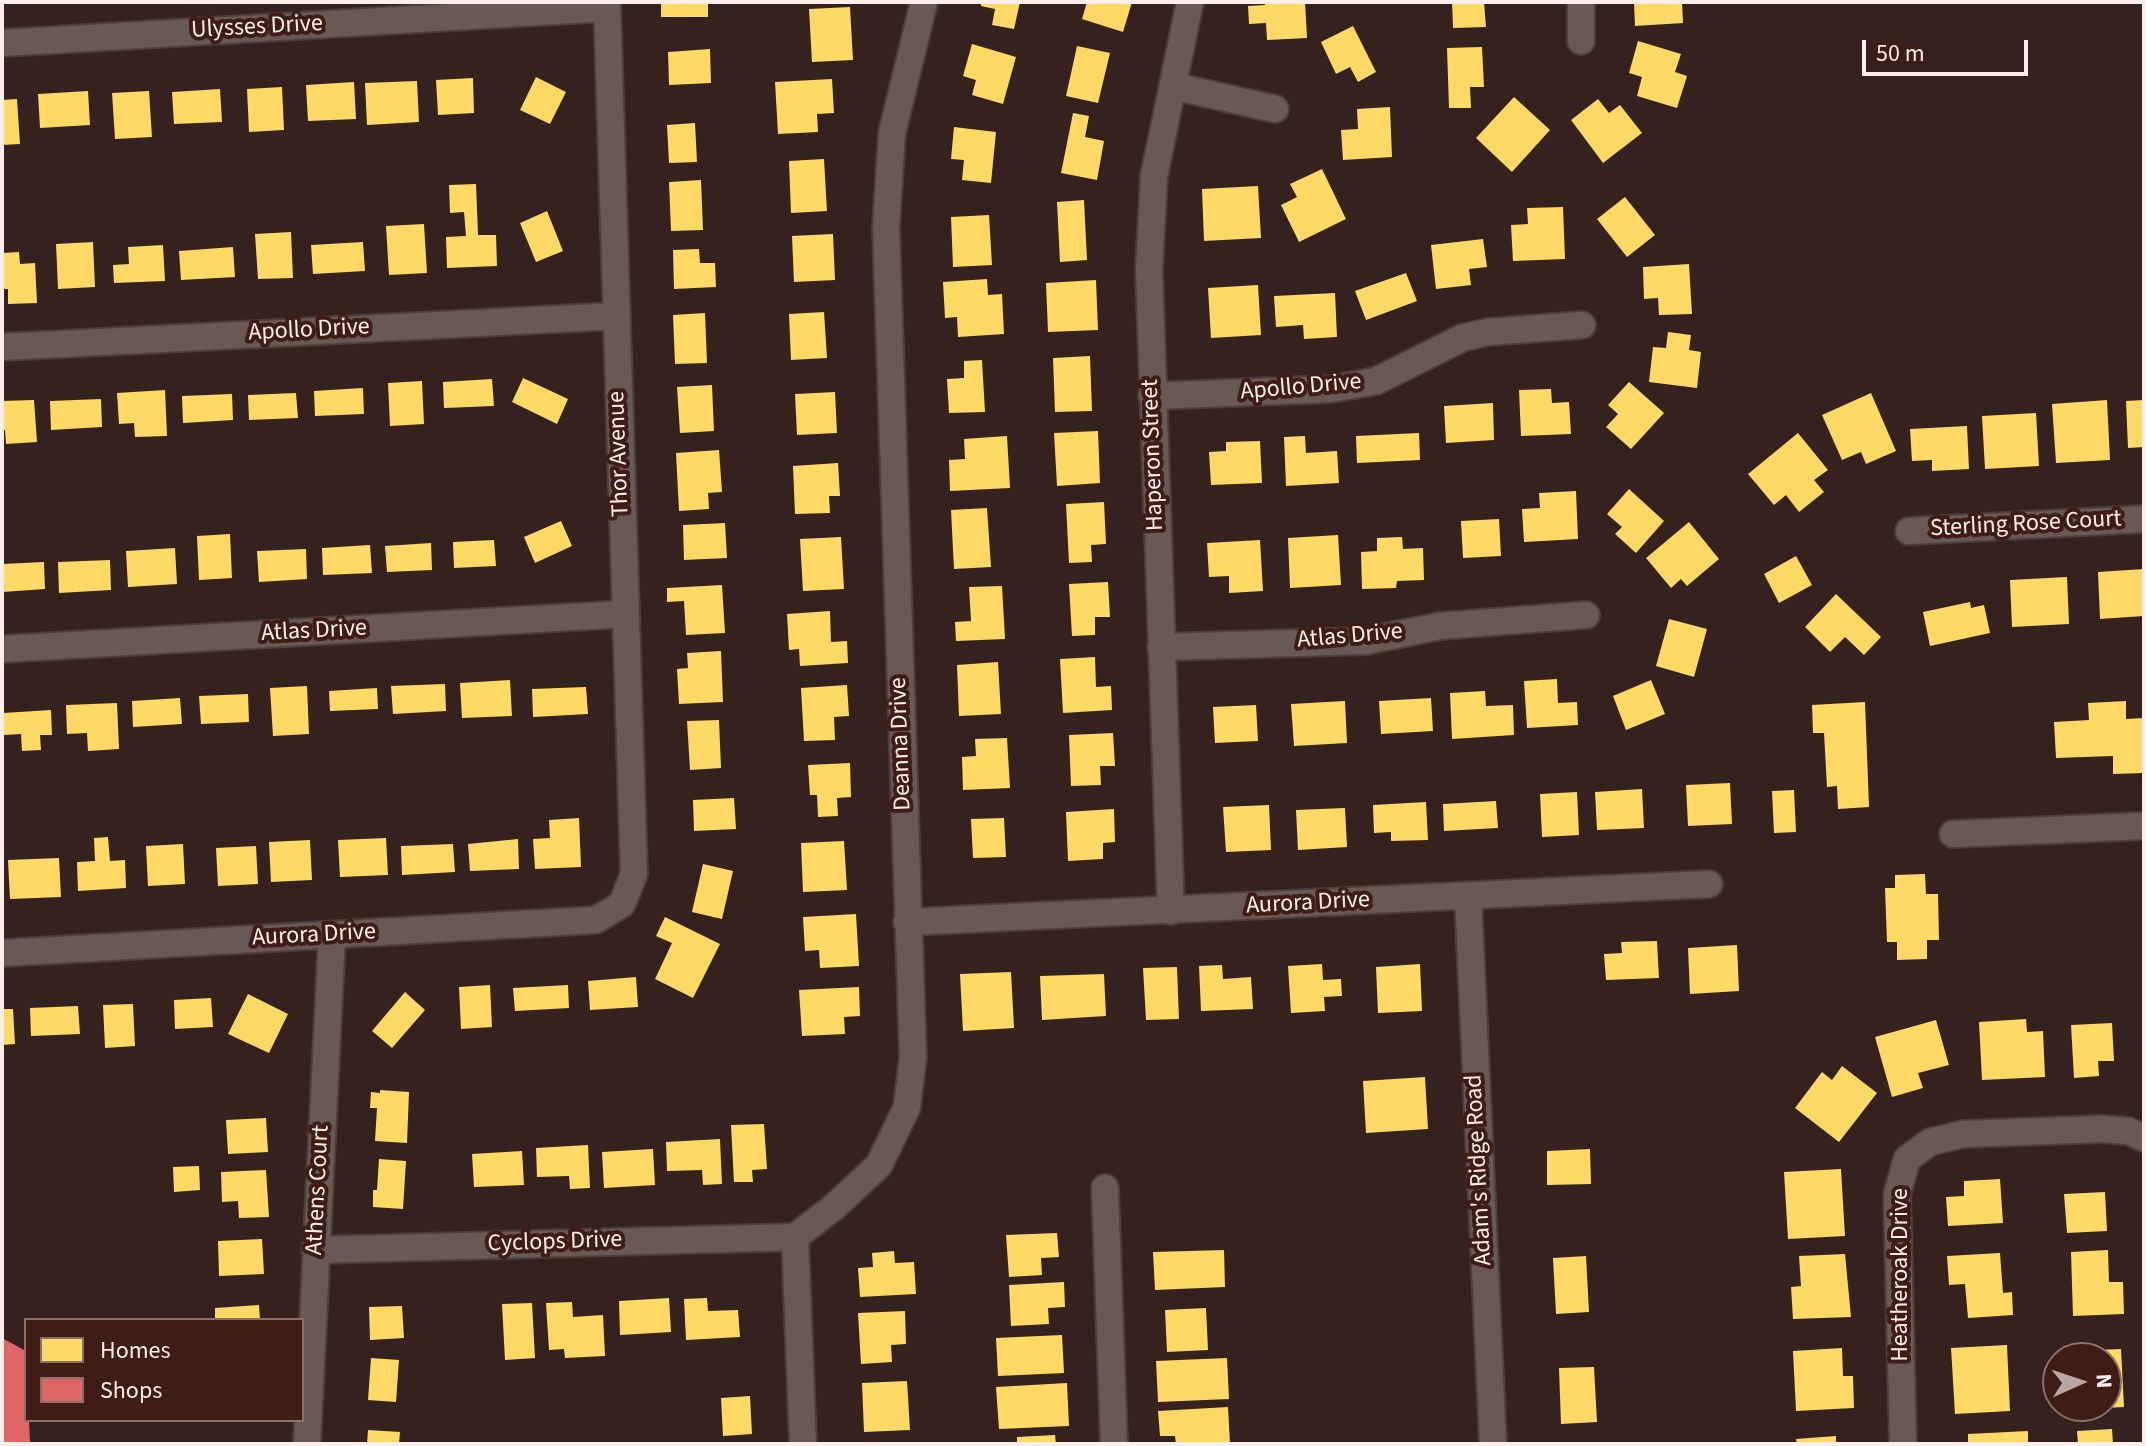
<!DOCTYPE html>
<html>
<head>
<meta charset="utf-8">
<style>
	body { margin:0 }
	#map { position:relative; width:2146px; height:1446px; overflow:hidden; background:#35221e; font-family:"Source Sans 3",sans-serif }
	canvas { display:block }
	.frame { position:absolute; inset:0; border:4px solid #feefeb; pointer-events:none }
	.legend { position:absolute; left:24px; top:1318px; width:280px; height:104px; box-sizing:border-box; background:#3f1c14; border:2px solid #8b706a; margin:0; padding:10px 14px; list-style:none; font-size:24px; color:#feefeb }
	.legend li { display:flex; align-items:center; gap:16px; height:40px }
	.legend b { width:40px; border:2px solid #8b706a }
	.north { position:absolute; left:2042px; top:1342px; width:80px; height:80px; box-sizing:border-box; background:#3f1c14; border:2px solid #8b706a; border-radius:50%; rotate:87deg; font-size:22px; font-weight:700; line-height:32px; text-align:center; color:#feefeb }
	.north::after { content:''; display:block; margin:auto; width:28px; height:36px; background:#b8a7a3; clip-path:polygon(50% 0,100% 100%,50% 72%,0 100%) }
	.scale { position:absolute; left:1862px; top:40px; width:166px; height:36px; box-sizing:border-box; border:4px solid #feefeb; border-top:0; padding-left:10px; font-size:24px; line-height:28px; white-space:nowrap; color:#feefeb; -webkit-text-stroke:6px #3f1c14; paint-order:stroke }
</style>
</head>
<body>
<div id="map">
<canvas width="2146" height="1446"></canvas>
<div class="frame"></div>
<ul class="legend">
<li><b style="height:22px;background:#ffd966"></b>Homes</li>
<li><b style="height:22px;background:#e06666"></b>Shops</li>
</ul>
<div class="north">N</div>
<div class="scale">50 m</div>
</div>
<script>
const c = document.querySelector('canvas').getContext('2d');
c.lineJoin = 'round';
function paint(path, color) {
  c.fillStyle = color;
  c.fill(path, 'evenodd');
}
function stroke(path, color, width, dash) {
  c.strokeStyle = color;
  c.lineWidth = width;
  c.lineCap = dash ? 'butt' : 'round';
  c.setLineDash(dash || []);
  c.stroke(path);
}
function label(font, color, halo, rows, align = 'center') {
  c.font = font + ' "Source Sans 3",sans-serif';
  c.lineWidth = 8;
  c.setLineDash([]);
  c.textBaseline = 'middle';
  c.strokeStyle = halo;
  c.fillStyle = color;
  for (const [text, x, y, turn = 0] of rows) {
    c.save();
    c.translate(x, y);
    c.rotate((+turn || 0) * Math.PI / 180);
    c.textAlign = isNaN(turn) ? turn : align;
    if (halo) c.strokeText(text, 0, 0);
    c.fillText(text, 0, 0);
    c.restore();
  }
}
paint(new Path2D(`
	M661 2H708V17H661Z
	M981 2H1020L1014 29 992 25 995 9 981 6Z
	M1087 2H1132L1123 32 1082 19Z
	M1265 2H1305L1307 38 1267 40 1266 23 1249 24 1248 6 1265 5Z
	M1452 2H1484L1486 27 1453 28Z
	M1634 2H1682L1683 23 1635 26Z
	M850 7 853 60 812 62 809 9Z
	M1353 26 1376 72 1358 82 1350 67 1336 74 1321 42Z
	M1638 41 1681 54 1675 72 1687 76 1677 108 1637 96 1642 77 1629 73Z
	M972 44 1016 57 1003 104 972 95 976 80 963 76Z
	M1077 46 1110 53 1098 103 1066 96Z
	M1482 47 1484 87H1470L1471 108H1449L1447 48Z
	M710 49 711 83 669 85 668 52Z
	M536 77 566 92 550 124 520 110Z
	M473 78 474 113 438 115 436 80Z
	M832 79 834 113 817 114 818 132 778 134 775 82Z
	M417 81 419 122 367 125 365 83Z
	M354 82 356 119 308 121 306 85Z
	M282 87 284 130 249 132 247 89Z
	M220 89 222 122 174 124 172 92Z
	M88 91 90 125 40 128 38 94Z
	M149 91 152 137 115 139 112 93Z
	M1514 97 1550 130 1512 172 1476 138Z
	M17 99 20 144 2 145V100Z
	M1598 99 1609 113 1620 105 1642 133 1603 163 1571 120Z
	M1390 107 1392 157 1343 160 1341 130 1358 129 1357 109Z
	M1073 113 1089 116 1085 137 1104 141 1097 180 1061 173Z
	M695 123 697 162 669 163 667 125Z
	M954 127 996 132 991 183 962 180 964 160 951 159Z
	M824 159 827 211 791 213 789 161Z
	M1322 169 1346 219 1299 242 1281 205 1297 197 1290 184Z
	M701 180 703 230 671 231 669 182Z
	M476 184 478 235H496L497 266 447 268 446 237 466 236 464 212 450 213 449 185Z
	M1258 186 1261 238 1204 241 1202 189Z
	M1625 197 1655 235 1627 257 1597 219Z
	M1084 200 1087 260 1060 262 1057 202Z
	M1563 207 1565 259 1513 261 1511 225 1528 224 1527 208Z
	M547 211 563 251 536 262 520 223Z
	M989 215 992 265 953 267 951 217Z
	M424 224 427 273 389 275 386 226Z
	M291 232 293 278 258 279 255 234Z
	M833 234 835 280 794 282 792 236Z
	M1483 239 1487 267 1469 269 1471 285 1436 289 1431 245Z
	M93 242 95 287 58 289 56 244Z
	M363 242 365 271 313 274 311 245Z
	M163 245 165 281 114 283 113 265 129 264 128 247Z
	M233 247 235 277 181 280 179 251Z
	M699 249 700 263H715L716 287 674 289 673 250Z
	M19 252 20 264 35 263 37 303 8 304V289H2V253Z
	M1689 264 1692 314 1659 315 1658 298 1644 299 1643 267Z
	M1406 273 1417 301 1366 320 1355 291Z
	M987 279 988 295 1002 294 1004 334 958 337 957 317 945 318 943 282Z
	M1096 280 1098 330 1048 332 1046 283Z
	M1258 285 1261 335 1211 338 1208 288Z
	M1335 293 1337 337 1304 339 1303 325 1276 327 1274 296Z
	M824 312 827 358 791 360 789 314Z
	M705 313 707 363 675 364 673 315Z
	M1668 332 1691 335 1689 350 1701 352 1697 388 1649 382 1653 347 1666 348Z
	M1090 356 1092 411 1055 412 1053 358Z
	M982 360 985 412 949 413 947 379 964 378V361Z
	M523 378 568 399 557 424 512 402Z
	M492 379 494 406 444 408 443 382Z
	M422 381 424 424 390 426 388 383Z
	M1629 382 1664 413 1631 449 1606 427 1618 414 1608 405Z
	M712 385 714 431 680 433 677 387Z
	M363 388 364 414 315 416 314 391Z
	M1551 389 1552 403 1569 402 1571 434 1521 436 1519 390Z
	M165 390 167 436 135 437 134 423 119 424 117 393Z
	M835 392 837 433 797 435 795 394Z
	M296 393 298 418 249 420 248 395Z
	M1871 393 1896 451 1866 464 1861 452 1842 460 1822 415Z
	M232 394 233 420 183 423 182 396Z
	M101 399 102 427 51 430 50 401Z
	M34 400 37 442 6 444 5 430H2V401Z
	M2107 400 2110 460 2056 463 2052 404Z
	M2144 400V447L2128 448 2126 401Z
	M1493 403 1494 440 1446 443 1444 406Z
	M2036 413 2039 466 1985 469 1982 416Z
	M1967 426 1969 469 1932 471V460L1912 461 1910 429Z
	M1098 431 1100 483 1057 486 1054 433Z
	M1419 433 1420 460 1357 463 1356 436Z
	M1798 433 1828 470 1814 480 1824 492 1799 512 1786 495 1774 505 1748 474Z
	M1007 436 1010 488 950 491 949 460 965 459 964 439Z
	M1305 436 1306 453 1337 451 1339 483 1286 486 1284 437Z
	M1260 441 1262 483 1211 485 1209 452 1226 451V442Z
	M719 450 722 492 708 493 709 509 679 511 676 453Z
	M838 463 840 496H829L830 513 795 514 793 466Z
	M1629 489 1664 521 1636 553 1615 534 1622 527 1607 514Z
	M1576 491 1578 539 1524 542 1522 509 1540 508 1539 493Z
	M1104 502 1106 544 1091 545 1092 562 1069 563 1066 504Z
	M987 508 991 567 954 569 951 510Z
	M1499 519 1501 556 1463 558 1461 521Z
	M561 521 572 546 535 563 524 537Z
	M1689 522 1719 559 1687 586 1681 579 1671 588 1646 558Z
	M725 523 727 558 684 560 683 525Z
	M230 534 232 578 199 580 197 536Z
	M1338 535 1341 585 1290 588 1288 538Z
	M841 537 844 589 803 591 800 539Z
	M1402 537 1403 549 1423 548 1424 580 1397 581 1396 588 1362 589 1361 552 1377 551V538Z
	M494 540 496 566 454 568 453 542Z
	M1260 540 1263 591 1229 593V576L1209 577 1207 543Z
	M431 543 432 570 387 572 385 546Z
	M370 545 372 573 323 575 322 548Z
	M175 548 177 584 128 587 126 551Z
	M306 549 307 579 259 582 257 551Z
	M1796 556 1812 585 1779 603 1764 574Z
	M110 560 111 590 59 593 58 562Z
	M44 562 45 589 2 592V564Z
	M2144 569V616L2100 619 2098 572Z
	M2067 577 2069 624 2012 627 2010 580Z
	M1108 582 1110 617H1095V635L1072 636 1069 584Z
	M722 585 725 633 686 635 684 601 667 602V588Z
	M1002 586 1005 639 956 641 955 622 971 621 969 587Z
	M1836 594 1881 637 1864 655 1845 637 1830 652 1805 627Z
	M1970 602 1971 608 1984 605 1990 633 1930 646 1923 612Z
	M830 611 831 642 847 641 848 663 800 666 799 649 789 650 787 614Z
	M1669 619 1707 629 1694 677 1656 666Z
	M721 651 723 702 679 704 677 669 688 668 687 653Z
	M1095 657 1096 687 1111 686 1112 710 1063 713 1060 659Z
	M998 662 1001 714 959 716 957 665Z
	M1557 679 1558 703 1577 702 1578 725 1527 728 1524 681Z
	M510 680 512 716 462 718 460 683Z
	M1651 680 1665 714 1626 730 1613 696Z
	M445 684 446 711 393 714 391 686Z
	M847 685 849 716 834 717 835 740 804 741 801 688Z
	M307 686 309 734 273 736 270 688Z
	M586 687 588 714 533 717 532 689Z
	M377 688 378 709 330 711 329 691Z
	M1485 691 1486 706 1513 705 1514 735 1452 739 1450 693Z
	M248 694 249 722 201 724 199 696Z
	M180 698 182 724 133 727 132 701Z
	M1431 698 1433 731 1381 734 1379 701Z
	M1345 701 1347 743 1294 746 1291 704Z
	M2126 701V719L2144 718V773L2113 774V756L2056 758 2054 722 2089 720 2088 703Z
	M1865 702 1869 807 1838 809 1837 786 1827 787 1824 733H1813L1812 705Z
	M117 703 119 749 88 751 87 733 67 734 66 705Z
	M1256 705 1258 741 1215 743 1213 707Z
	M51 710 52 735H40L41 750 22 751 21 734 4 735 3 713Z
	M719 720 721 768 690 770 687 721Z
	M1113 733 1115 766H1100L1101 785 1071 786 1069 735Z
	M1007 738 1010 788 963 790 962 757 976 756 975 739Z
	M850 763 851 797 837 798 838 816 818 817 817 795H810L808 765Z
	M1730 783 1732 824 1688 826 1686 785Z
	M1642 789 1644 828 1597 830 1595 792Z
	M1794 790 1796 832 1774 833 1772 791Z
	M1577 792 1579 835 1542 837 1540 794Z
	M734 798 736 829 694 831 693 800Z
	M1496 801 1498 828 1444 831 1443 804Z
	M1426 802 1428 840 1391 841V832L1374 833 1373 805Z
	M1269 805 1271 850 1226 852 1223 807Z
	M1345 808 1347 847 1298 850 1296 810Z
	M1114 809 1115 842 1103 843V859L1068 861 1066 812Z
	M579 818 581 867 535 869 533 839 550 838 549 820Z
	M1004 818 1006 857 973 858 971 819Z
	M108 837 110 861 125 860 126 888 78 891 77 862 95 861 94 838Z
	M386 838 388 875 340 877 338 840Z
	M518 839 519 869 470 871 468 844Z
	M310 840 312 880 271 882 269 842Z
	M844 841 847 890 803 892 801 843Z
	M183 844 185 884 148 886 146 846Z
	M453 844 455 872 402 875 401 846Z
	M256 846 258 884 218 886 216 848Z
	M59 858 61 897 10 899 8 860Z
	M703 864 733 871 722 919 692 912Z
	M1925 874 1926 894H1938L1939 940H1927V959L1897 960V942H1887L1885 888H1895V875Z
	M856 914 859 966 820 968 819 950 805 951 803 917Z
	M665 917 720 944 693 998 655 979 672 943 656 936Z
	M1657 941 1659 978 1606 980 1604 954 1622 953 1621 942Z
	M1737 945 1739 991 1690 994 1688 948Z
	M1322 964 1323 980 1341 979 1342 996 1324 997 1325 1011 1291 1013 1288 966Z
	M1420 964 1422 1011 1378 1013 1376 967Z
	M1222 965 1223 979 1251 977 1253 1009 1201 1011 1199 966Z
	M1177 967 1179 1019 1146 1020 1143 968Z
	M1011 972 1014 1028 963 1031 960 974Z
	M1104 974 1106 1016 1042 1020 1040 976Z
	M636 977 638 1007 590 1010 588 981Z
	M490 985 492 1027 461 1029 459 987Z
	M568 985 569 1008 515 1011 513 988Z
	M859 987 860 1016 844 1017 845 1034 802 1036 799 990Z
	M405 992 425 1010 392 1048 372 1031Z
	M248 994 288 1014 269 1053 228 1034Z
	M211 998 213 1027 175 1029 174 1000Z
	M133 1004 135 1046 105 1048 103 1005Z
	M78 1006 80 1034 31 1036 30 1008Z
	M2 1009H13L15 1044 2 1045Z
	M2026 1019 2027 1032 2043 1031 2045 1077 1982 1080 1979 1022Z
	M1936 1020 1949 1065 1918 1073 1923 1088 1892 1097 1875 1037Z
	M2112 1023 2114 1061H2098L2099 1076 2074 1078 2071 1025Z
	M1842 1066 1877 1093 1839 1142 1795 1108 1822 1072 1832 1080Z
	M1425 1077 1428 1129 1366 1133 1363 1081Z
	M380 1090 409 1092 407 1143 375 1141 377 1108H370L371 1092 380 1093Z
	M266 1118 268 1152 228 1154 226 1120Z
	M764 1124 767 1169 752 1170 753 1182H734L731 1125Z
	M720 1139 722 1184 703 1185 702 1170 667 1171 666 1142Z
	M588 1145 590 1188 570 1189 569 1176 537 1177 536 1148Z
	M653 1149 655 1185 604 1188 602 1152Z
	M1590 1149 1591 1184 1547 1185V1151Z
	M522 1151 524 1185 474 1187 472 1154Z
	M379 1159 406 1161 403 1209 373 1207V1190H377Z
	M199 1166 200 1190 174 1192 173 1167Z
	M1841 1169 1845 1236 1788 1239 1784 1172Z
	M266 1170 269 1217 239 1218 238 1201 222 1202 221 1172Z
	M2000 1179 2003 1223 1948 1226 1946 1197 1964 1196V1181Z
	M2105 1192 2107 1231 2067 1233 2064 1194Z
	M1057 1233 1059 1257 1041 1258 1042 1275 1009 1277 1006 1235Z
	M262 1239 264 1274 219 1276 218 1241Z
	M1224 1250 1225 1287 1155 1290 1153 1252Z
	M2108 1250 2109 1282H2123L2124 1314 2073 1316 2071 1252Z
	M894 1251 895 1263 914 1262 916 1294 860 1297 858 1268 873 1267 872 1253Z
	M2000 1253 2003 1293 2012 1292 2013 1315 1968 1318 1965 1284 1949 1285 1947 1256Z
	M1845 1254 1851 1317 1793 1319 1791 1287 1801 1286 1799 1256Z
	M1586 1256 1589 1312 1556 1314 1553 1258Z
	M1064 1282 1065 1307 1048 1308 1049 1324 1011 1326 1009 1285Z
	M669 1298 671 1332 620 1335 619 1301Z
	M707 1298 708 1311 738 1310 740 1337 686 1340 684 1299Z
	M572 1302 573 1317 603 1315 605 1356 565 1358 564 1349 549 1350 546 1303Z
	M532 1303 535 1358 505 1360 502 1304Z
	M259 1305 260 1320H215V1308Z
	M402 1306 404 1338 370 1340 369 1307Z
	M1206 1308 1208 1350 1167 1352 1165 1310Z
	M905 1311 906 1344 891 1345 892 1362 861 1364 858 1313Z
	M1062 1335 1064 1373 998 1376 996 1338Z
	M2007 1345 2010 1411 1955 1414 1951 1348Z
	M1842 1348 1843 1376H1853L1854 1408 1796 1411 1793 1351Z
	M2121 1349 2124 1407 2106 1408V1358H2072V1351Z
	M371 1358 399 1360 396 1402 368 1400Z
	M1227 1358 1229 1399 1158 1402 1156 1361Z
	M1594 1367 1597 1422 1561 1424 1559 1368Z
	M907 1381 910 1430 864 1432 862 1383Z
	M1067 1383 1069 1426 999 1429 996 1387Z
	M750 1396 752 1434 723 1436 721 1398Z
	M2074 1406H2105L2106 1408 2075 1410Z
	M1228 1407 1230 1444H1176L1175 1436H1160L1158 1411Z
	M2112 1429 2113 1444H2078L2077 1431Z
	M368 1430 400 1432 399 1444H367Z
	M2028 1431V1444H1968V1434Z
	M1055 1435 1056 1444H1017V1437Z
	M1836 1436V1444H1797L1796 1439Z`), '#ffd966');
paint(new Path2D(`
	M2 1338 26 1351V1420H29L30 1444H2Z`), '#e06666');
const minor = new Path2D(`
	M1581 2V41
	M2 43 607 8
	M1173 86 1275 109
	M2 347 616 316
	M1152 396 1331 389 1376 381 1462 338 1488 332 1582 325
	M1909 531 2144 519
	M1161 647 1366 641 1440 626 1586 615
	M2 649 626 614
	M1953 834 2144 826
	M1468 896 1493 1444
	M1171 911 1149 269 1154 176 1190 2
	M907 922 1709 884
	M2 953 596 920 622 904 634 874 607 2
	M1105 1188 1114 1444
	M795 1237 834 1207 879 1165 907 1107 913 1057 886 227 892 133 924 2
	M795 1237 803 1444
	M315 1250 795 1237
	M307 1444 332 935
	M1903 1444 1897 1194 1907 1159 1930 1142 1963 1134 2102 1129 2128 1131 2144 1138`);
stroke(minor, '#4d3e3b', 30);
stroke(minor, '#685955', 26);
label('24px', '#feefeb', '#3f1c14', [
	["Ulysses Drive",257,28,-3],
	["Apollo Drive",309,331,-3],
	["Apollo Drive",1301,388,-5],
	["Thor Avenue",620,454,-92],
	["Haperon Street",1154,455,-92],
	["Sterling Rose Court",2026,525,-3],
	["Atlas Drive",314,632,-3],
	["Atlas Drive",1350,637,-5],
	["Deanna Drive",902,744,-92],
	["Aurora Drive",1308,904,-3],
	["Aurora Drive",314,936,-3],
	["Adam's Ridge Road",1480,1170,-93],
	["Athens Court",319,1190,-87],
	["Cyclops Drive",555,1243,-2],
	["Heatheroak Drive",1902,1275,-90]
]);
</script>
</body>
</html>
